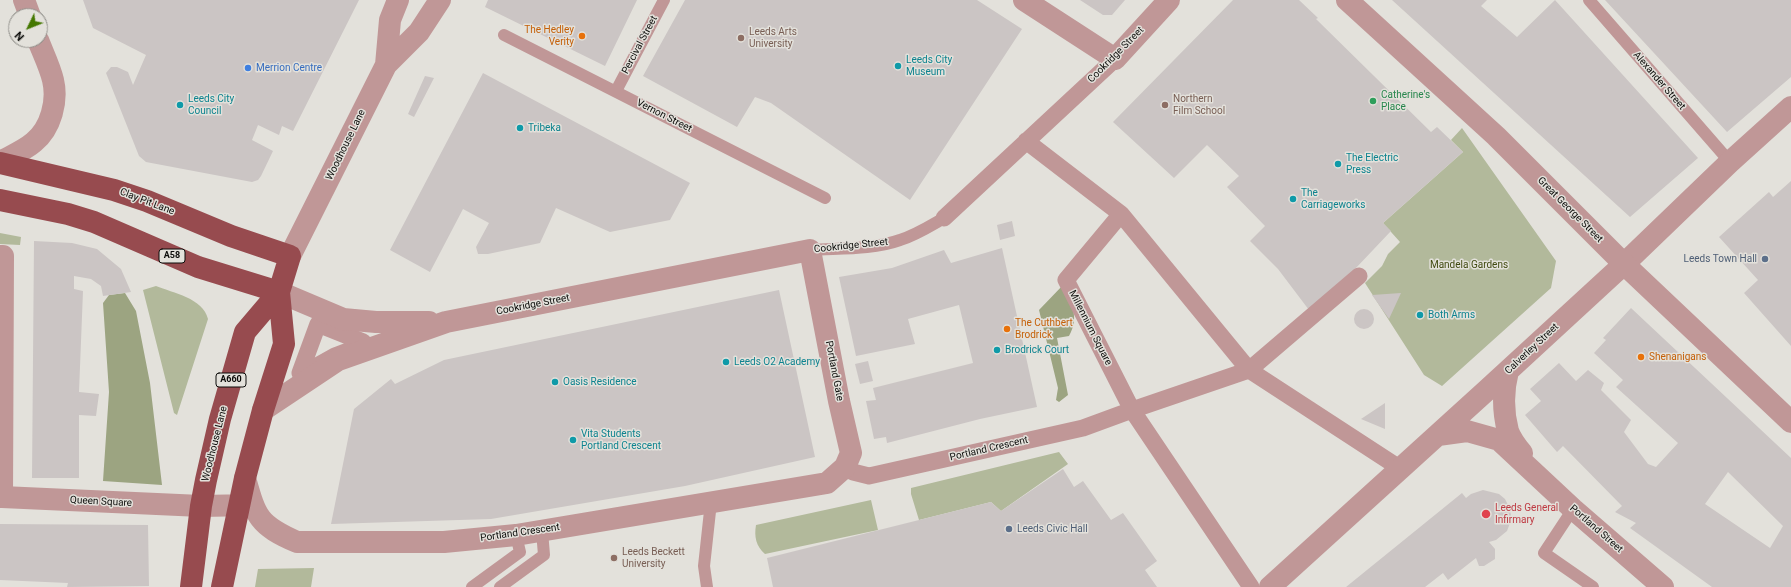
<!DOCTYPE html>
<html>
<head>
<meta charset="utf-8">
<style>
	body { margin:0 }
	#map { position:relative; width:1791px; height:587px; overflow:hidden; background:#e3e1db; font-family:Roboto,sans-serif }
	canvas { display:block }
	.north { position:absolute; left:8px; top:8px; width:40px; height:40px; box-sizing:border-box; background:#e3e1db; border:1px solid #8d8c87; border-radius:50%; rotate:227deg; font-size:11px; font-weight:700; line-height:16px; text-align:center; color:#0c0c0a }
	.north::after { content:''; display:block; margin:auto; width:14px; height:18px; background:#470; clip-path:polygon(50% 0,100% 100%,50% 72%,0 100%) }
</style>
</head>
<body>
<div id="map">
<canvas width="1791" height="587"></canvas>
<div class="north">N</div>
</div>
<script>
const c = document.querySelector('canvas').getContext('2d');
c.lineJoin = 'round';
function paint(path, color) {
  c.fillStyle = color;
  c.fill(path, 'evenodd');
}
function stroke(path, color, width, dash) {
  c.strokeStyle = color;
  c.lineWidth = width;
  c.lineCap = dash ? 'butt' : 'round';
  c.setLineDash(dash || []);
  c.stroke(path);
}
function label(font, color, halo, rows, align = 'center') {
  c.font = font + ' Roboto,sans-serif';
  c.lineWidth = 3;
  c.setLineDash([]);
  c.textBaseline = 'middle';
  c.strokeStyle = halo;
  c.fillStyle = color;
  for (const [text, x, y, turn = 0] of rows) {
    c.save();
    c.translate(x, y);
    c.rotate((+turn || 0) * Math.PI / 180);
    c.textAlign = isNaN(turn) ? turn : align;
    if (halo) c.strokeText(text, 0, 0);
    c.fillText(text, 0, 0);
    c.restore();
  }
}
paint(new Path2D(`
	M1462 128 1556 261 1551 288 1442 386 1424 375 1365 283 1382 266 1388 254 1400 242 1383 223 1463 152 1451 140Z
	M0 233 21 237 20 245 0 244Z
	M156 286C173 293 203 298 208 319L177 415 174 413 143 290Z
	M1059 452 1068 464 1001 511 991 502 919 520 911 494V488Z
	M871 500 878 530 765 554C756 546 754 537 756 525Z
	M314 568 311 587H255L258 569Z`), '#b2b99b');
paint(new Path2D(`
	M1064 284C1071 302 1080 317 1069 336L1057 338 1068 395 1059 402 1056 400 1058 388 1039 310Z
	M125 293 136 311 150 383 162 485 103 481 109 392 103 303 109 295Z`), '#9ca481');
paint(new Path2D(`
	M83 0H359L293 131 282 126 279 135 258 125 252 140 273 151 261 176 258 180 252 182 146 162 139 156 106 73 111 67H117L128 72 133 85 146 55 93 28Z
	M488 0H637L605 66 485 7Z
	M685 0H977L1022 29 910 200 771 103 755 97 737 127 643 76Z
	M1080 0H1125L1112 15H1103Z
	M1233 0H1299L1318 18 1316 19 1431 132 1437 127 1463 152 1383 223 1391 231 1355 269 1309 310 1278 269 1250 241 1265 226 1227 187 1239 176 1207 145 1174 178 1113 122Z
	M1392 0H1487L1481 6 1517 37 1555 0 1698 158 1630 217Z
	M1605 0H1791V77L1727 132Z
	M483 73 690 183 670 220 610 232 556 208 540 243 488 254H478L476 247 489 223 463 209 430 272 390 250Z
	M425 76 434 78 414 117 408 114Z
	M1791 181V346L1744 293 1758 280 1719 237 1769 192 1773 197Z
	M1012 221 1015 236 1000 240 997 225Z
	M34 241 72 243 97 249 121 269 131 292 103 296 101 286 91 279 74 276V289L83 291 79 392 99 394 96 416 79 415V478H32Z
	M1002 248 1037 407 980 419 887 443 886 437 874 439 866 401 876 400 873 388 973 363 959 305 908 319 915 344 856 356 839 277 892 268 944 250 951 263Z
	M779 290 815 457 685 486 491 519 331 524 354 409 391 379 395 384 444 360Z
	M1401 293 1389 319 1372 295Z
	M1631 308 1791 458V587H1712L1630 528 1636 523 1615 512 1622 506 1563 446 1557 452 1525 415 1541 401 1530 389 1559 363 1576 381 1588 370 1604 383 1601 390 1631 420 1624 432 1648 464 1656 467 1678 443 1616 387 1623 380 1594 353 1606 340 1603 338ZM1728 472 1783 526 1770 548 1705 504Z
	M1354 319a10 10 0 1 1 20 0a10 10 0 1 1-20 0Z
	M868 361 873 381 860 384 855 364Z
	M1385 403V429L1361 419Z
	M1063 469 1074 487 1083 481 1111 520 1123 513 1157 561 1145 570 1157 587H773L767 558 991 502 1001 511Z
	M1483 490 1499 494 1505 499 1509 507 1511 515 1510 523 1507 531 1496 540 1489 542 1495 549V559L1484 566H1479L1476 558 1448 580 1443 573 1425 587H1346L1462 493 1466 498 1471 494Z
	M0 524 148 525 149 586 67 587 68 583 0 580Z`), '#cbc5c4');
stroke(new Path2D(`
	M1589 0 1730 162
	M504 35 825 198
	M616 91 664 0
	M810 250C839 248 872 250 900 240 916 235 930 226 944 218
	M1573 509 1544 553 1593 587
	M472 587 520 552 516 535
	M500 587 544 555 542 531
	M707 587 704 566 711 502`), '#c09797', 12);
stroke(new Path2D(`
	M1026 141 1121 214 1249 370 1359 276
	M1121 214 1066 280 1132 410 1249 370 1401 469
	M944 218 1115 59
	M318 324 363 342 364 345 335 356 301 375 300 373Z
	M845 467 853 472 869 476 1083 428 1132 410 1251 587`), '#c09797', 17);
stroke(new Path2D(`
	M24 0 30 16
	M1024 0 1115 59 1169 0
	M0 162C11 156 25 150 34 142 51 128 58 101 53 80 50 67 43 53 38 40
	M0 256H3L2 497H0
	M1624 264 1730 162 1791 107
	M279 292 343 319 376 322H429
	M245 478C256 517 258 525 297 542H444L516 535 827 483 845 467 851 453 839 401 810 250 446 322 338 360 263 410
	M2 497 201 506 253 505`), '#c09797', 22);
stroke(new Path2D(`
	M1347 0 1496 136 1624 264 1791 422
	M386 65 390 20 398 0
	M290 256 386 65 419 32 440 0
	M1508 371C1503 390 1503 412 1508 431 1511 439 1517 447 1522 453
	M1438 435 1467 431 1499 440 1573 509 1663 587
	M1270 587 1487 390 1624 264`), '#c09797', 22);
stroke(new Path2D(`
	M0 163 114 190 147 201 231 236 290 256 279 292 245 332 220 419 206 480 201 506 191 587
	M0 200 68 214 94 222 198 267 279 292
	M222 587 245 478 263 410 284 344 279 292`), '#974b4f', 22);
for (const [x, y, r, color] of [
	[582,36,4,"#e8710a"],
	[741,38,4,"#8d6e63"],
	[898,66,4,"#0f9aa8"],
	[248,68,4,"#3f7fe0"],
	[1373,101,4,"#2e9e5b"],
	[180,105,4,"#0f9aa8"],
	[1165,105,4,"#8d6e63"],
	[520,128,4,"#0f9aa8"],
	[1338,164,4,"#0f9aa8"],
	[1293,199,4,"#0f9aa8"],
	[1765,259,4,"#5c6f8a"],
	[1420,315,4,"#0f9aa8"],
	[1007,329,4,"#e8710a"],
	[997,350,4,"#0f9aa8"],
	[1641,357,4,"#e8710a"],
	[726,362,4,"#0f9aa8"],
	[555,382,4,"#0f9aa8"],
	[573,440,4,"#0f9aa8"],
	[1486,514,5,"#e0444e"],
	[1009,529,4,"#5c6f8a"],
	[614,558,4,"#8d6e63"]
]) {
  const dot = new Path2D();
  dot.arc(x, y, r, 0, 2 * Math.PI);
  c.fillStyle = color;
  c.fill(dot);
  stroke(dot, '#e3e1db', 1.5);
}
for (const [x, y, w] of [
	[172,256,26],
	[231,380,30]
]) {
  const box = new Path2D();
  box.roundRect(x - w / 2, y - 7, w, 14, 3);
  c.fillStyle = '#e3e1db';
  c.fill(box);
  stroke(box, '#0c0c0a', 1);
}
label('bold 9px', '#0c0c0a', null, [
	["A58",172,256],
	["A660",231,380]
]);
label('10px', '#c56008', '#e3e1db', [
	["The Hedley",574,30,"right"],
	["Verity",574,42,"right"],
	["The Cuthbert",1015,323],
	["Brodrick",1015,335],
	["Shenanigans",1649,357]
], 'left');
label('10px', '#785e54', '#e3e1db', [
	["Leeds Arts",749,32],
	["University",749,44],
	["Northern",1173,99],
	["Film School",1173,111],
	["Leeds Beckett",622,552],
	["University",622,564]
], 'left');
label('10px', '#0c0c0a', '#e3e1db', [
	["Percival Street",640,45,-62],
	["Cookridge Street",1116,55,-45],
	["Alexander Street",1659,81,49],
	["Vernon Street",664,116,27],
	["Woodhouse Lane",346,145,-64],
	["Clay Pit Lane",147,202,21],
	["Great George Street",1570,210,45],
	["Cookridge Street",851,246,-6],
	["Cookridge Street",533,305,-11],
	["Millennium Square",1090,328,63],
	["Calverley Street",1532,349,-43],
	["Portland Gate",834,371,79],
	["Woodhouse Lane",215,444,-76],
	["Portland Crescent",989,449,-13],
	["Queen Square",101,502,3],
	["Portland Street",1596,529,41],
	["Portland Crescent",520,533,-8]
]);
label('10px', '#0d838f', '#e3e1db', [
	["Leeds City",906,60],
	["Museum",906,72],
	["Leeds City",188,99],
	["Council",188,111],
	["Tribeka",528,128],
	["The Electric",1346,158],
	["Press",1346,170],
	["The",1301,193],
	["Carriageworks",1301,205],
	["Both Arms",1428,315],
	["Brodrick Court",1005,350],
	["Leeds O2 Academy",734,362],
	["Oasis Residence",563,382],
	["Vita Students",581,434],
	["Portland Crescent",581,446]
], 'left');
label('10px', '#366cbe', '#e3e1db', [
	["Merrion Centre",256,68]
], 'left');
label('10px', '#27864d', '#e3e1db', [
	["Catherine's",1381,95],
	["Place",1381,107]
], 'left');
label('10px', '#4e5e75', '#e3e1db', [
	["Leeds Town Hall",1757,259],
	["Leeds Civic Hall",1017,529,"left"]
], 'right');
label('10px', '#404a10', '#e3e1db', [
	["Mandela Gardens",1469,265]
]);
label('10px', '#be3a42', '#e3e1db', [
	["Leeds General",1495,508],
	["Infirmary",1495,520]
], 'left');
</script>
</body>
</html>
